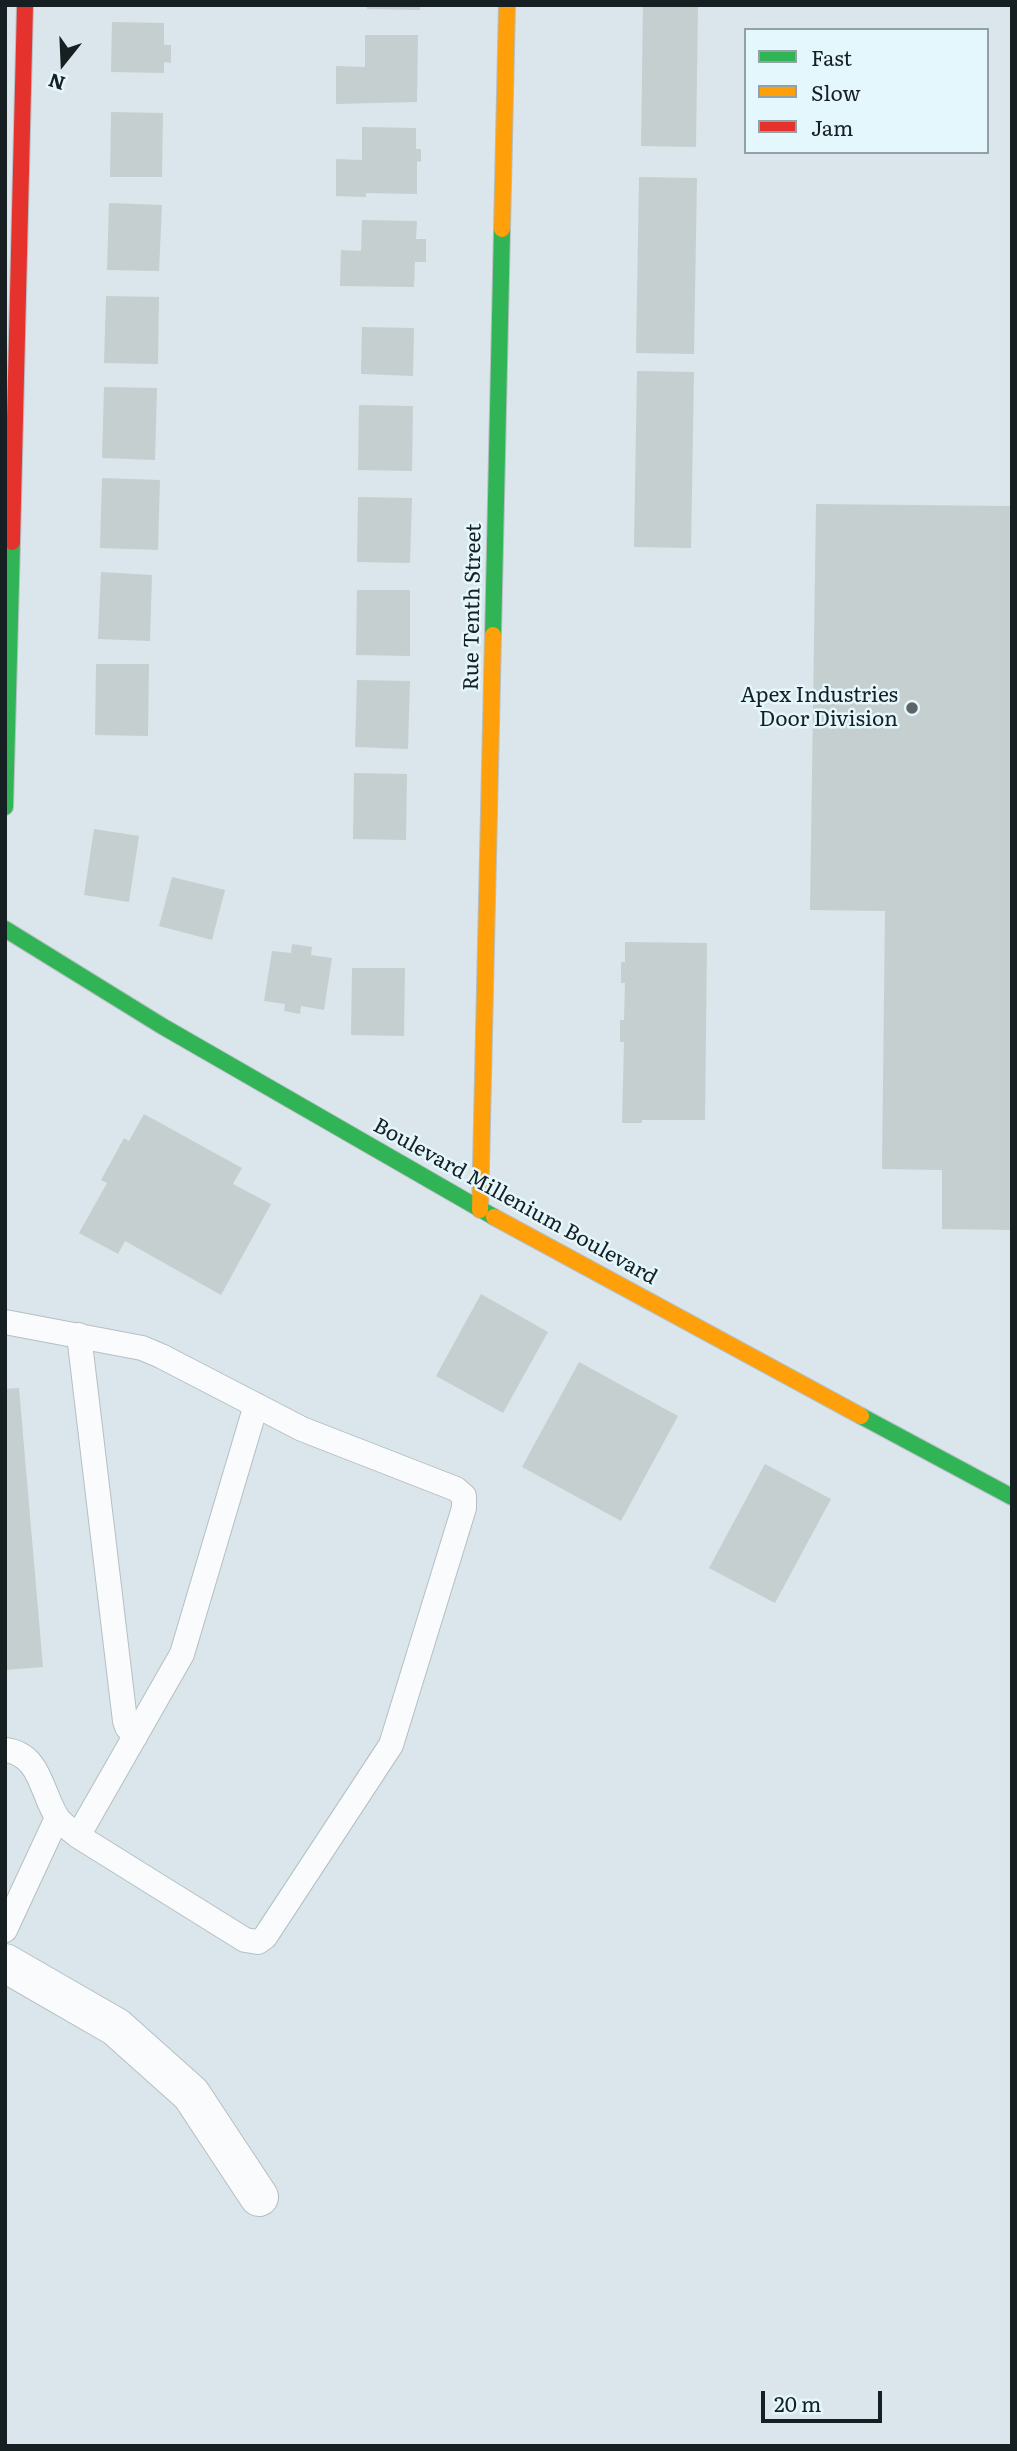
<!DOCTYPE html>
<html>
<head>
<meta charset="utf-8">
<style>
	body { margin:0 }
	#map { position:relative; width:1017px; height:2451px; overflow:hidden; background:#dae6eb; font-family:Literata,serif }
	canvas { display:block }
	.frame { position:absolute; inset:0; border:7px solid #161f22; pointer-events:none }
	.legend { position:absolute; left:744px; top:28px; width:245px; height:126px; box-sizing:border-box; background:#e4f7fd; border:2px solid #92a1a5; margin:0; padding:9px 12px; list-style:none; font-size:21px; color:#161f22 }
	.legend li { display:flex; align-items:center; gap:14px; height:35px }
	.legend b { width:35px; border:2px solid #92a1a5 }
	.north { position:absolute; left:28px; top:28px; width:70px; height:70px; -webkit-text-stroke:5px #e4f7fd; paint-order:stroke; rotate:198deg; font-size:19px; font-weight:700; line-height:28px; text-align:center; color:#161f22 }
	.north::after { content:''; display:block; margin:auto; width:24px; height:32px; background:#161f22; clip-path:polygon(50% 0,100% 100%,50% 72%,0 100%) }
	.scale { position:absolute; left:761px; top:2391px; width:121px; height:32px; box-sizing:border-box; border:4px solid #161f22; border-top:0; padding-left:9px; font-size:21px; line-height:24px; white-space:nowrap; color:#161f22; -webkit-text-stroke:5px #e4f7fd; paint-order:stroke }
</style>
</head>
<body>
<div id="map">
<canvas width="1017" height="2451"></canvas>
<div class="frame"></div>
<ul class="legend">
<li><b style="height:9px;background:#30b455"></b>Fast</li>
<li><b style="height:9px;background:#ff9f0a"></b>Slow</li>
<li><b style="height:9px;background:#e5322d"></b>Jam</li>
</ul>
<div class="north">N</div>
<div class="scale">20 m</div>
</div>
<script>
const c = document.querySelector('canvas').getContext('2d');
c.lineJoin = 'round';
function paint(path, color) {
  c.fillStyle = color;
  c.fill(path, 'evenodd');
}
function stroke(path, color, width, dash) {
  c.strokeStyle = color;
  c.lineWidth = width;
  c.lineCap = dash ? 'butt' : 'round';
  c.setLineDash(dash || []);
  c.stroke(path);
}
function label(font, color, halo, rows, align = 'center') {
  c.font = font + ' Literata,serif';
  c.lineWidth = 5;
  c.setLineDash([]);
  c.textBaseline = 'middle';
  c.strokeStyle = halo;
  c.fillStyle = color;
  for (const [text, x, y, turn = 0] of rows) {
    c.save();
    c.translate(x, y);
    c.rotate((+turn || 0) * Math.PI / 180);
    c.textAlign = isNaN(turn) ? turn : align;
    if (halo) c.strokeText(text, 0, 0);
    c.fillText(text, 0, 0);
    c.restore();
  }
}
paint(new Path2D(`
	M367 5H420V10L367 9Z
	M643 5H698L696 147 641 146Z
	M112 22 164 23V45H171V63L164 62V73L111 72Z
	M365 35H418L417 102 336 104V66L365 67Z
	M111 112 163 113 162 177H110Z
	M362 127 416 128V149H421V162L417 161V194L366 193V197L336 196V159L362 160Z
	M639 177 697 178 694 354 636 353Z
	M109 203 162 205 159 271 107 270Z
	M362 220 417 221 416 239H426V262H415L414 287 340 286 341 250 361 251Z
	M106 296 159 297 158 364 104 363Z
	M362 327 414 328 413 376 361 374Z
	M637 371 694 372 691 548 634 547Z
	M104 387 157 388 155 460 102 458Z
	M359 405 413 406 412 471 358 470Z
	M102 478 160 480 158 550 100 548Z
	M358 497 412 498 410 563 357 562Z
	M816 504 1012 506V1230L942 1229V1170L882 1169 885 911 810 910Z
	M101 572 152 575 150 641 98 639Z
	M357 590H410V656L356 655Z
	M96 664H149L148 736 95 735Z
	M357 680 410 681 408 749 355 747Z
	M354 773 407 774 406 840 353 839Z
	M94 829 139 836 129 902 84 895Z
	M172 877 225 890 212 940 159 926Z
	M625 942 707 943 705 1120H642V1123H622L624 1042H620V1020H624L625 983H621V962H625Z
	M292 944 312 947 311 955 332 958 324 1010 301 1006 300 1014 284 1011 285 1004 264 1001 272 951 291 953Z
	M352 968H405L404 1036 351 1035Z
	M144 1114 242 1168 233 1184 271 1204 221 1295 125 1241 118 1254 79 1233 107 1183 101 1180 124 1138 129 1141Z
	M481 1294 548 1332 503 1413 436 1376Z
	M579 1362 678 1416 621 1521 522 1467Z
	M19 1388 43 1667 5 1670V1389Z
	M765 1464 831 1499 775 1603 709 1568Z`), '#c5cfd0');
const lane = new Path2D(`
	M5 1322 142 1348 161 1356 302 1429 456 1489 464 1496V1508L391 1745 265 1937 258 1942 245 1940 78 1836C71 1830 61 1824 57 1817 41 1793 41 1754 5 1750
	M79 1335 125 1721 127 1727 135 1737
	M78 1836 182 1654 256 1405
	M5 1930 57 1818`);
const street = new Path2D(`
	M5 1963 116 2027 191 2094 259 2197`);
const fast = new Path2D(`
	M493 635 502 229
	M5 807 12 542
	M5 929 162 1026 494 1217
	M861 1416 1012 1497`);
const slow = new Path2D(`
	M502 229 507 5
	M480 1210 493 635
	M494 1217 861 1416`);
const jam = new Path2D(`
	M12 542 25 5`);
stroke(lane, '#b5bfc3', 26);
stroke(street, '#b5bfc3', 40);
stroke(fast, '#b5bfc3', 18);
stroke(slow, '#b5bfc3', 18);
stroke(jam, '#b5bfc3', 18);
stroke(lane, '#f9fbfc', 24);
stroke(street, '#f9fbfc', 38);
stroke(fast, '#30b455', 16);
stroke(slow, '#ff9f0a', 16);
stroke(jam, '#e5322d', 16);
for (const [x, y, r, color] of [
	[912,708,7,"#5b6568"]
]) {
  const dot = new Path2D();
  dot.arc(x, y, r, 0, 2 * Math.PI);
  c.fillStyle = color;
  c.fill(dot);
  stroke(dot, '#e4f7fd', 2.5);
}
label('21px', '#161f22', '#e4f7fd', [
	["Rue Tenth Street",473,607,-89],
	["Boulevard Millenium Boulevard",515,1202,29]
]);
label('21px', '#161f22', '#e4f7fd', [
	["Apex Industries",898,696],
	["Door Division",898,720]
], 'right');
</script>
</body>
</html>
